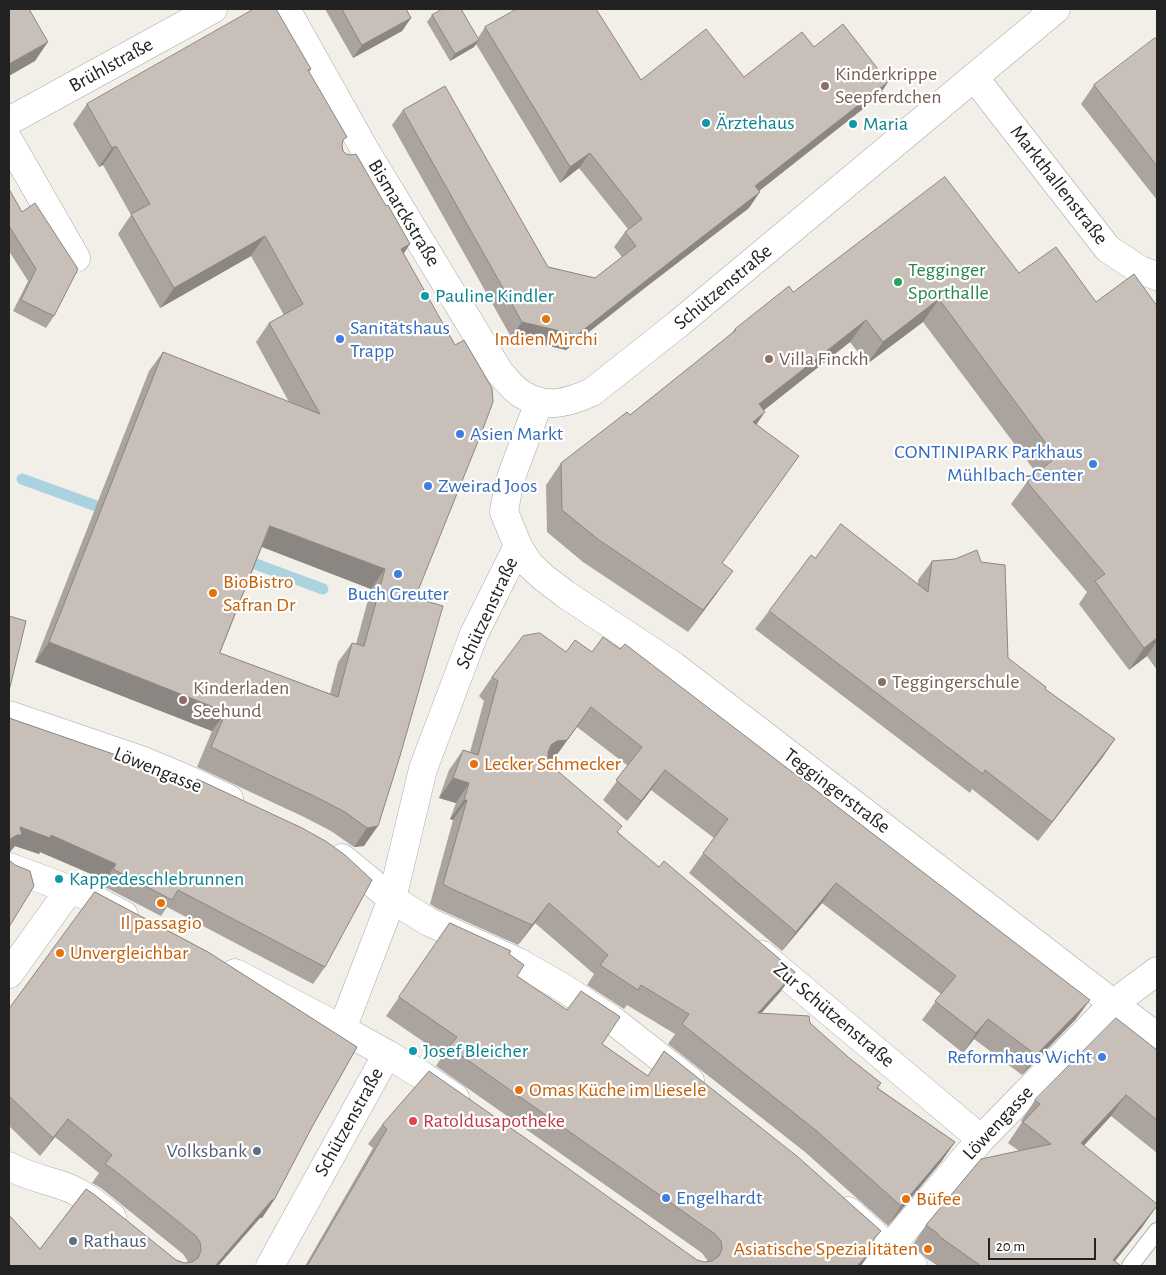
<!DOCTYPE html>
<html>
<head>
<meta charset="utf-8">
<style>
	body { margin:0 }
	#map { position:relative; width:1166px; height:1275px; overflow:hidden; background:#f2efe9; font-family:"Alegreya Sans",sans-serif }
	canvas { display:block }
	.frame { position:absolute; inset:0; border:10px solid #222; pointer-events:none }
	.scale { position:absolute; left:988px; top:1238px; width:108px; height:22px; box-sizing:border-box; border:2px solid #222; border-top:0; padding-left:6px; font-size:15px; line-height:18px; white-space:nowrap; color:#222; -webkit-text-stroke:4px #fff; paint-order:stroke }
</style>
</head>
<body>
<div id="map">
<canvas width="1166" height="1275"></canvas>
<div class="frame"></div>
<div class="scale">20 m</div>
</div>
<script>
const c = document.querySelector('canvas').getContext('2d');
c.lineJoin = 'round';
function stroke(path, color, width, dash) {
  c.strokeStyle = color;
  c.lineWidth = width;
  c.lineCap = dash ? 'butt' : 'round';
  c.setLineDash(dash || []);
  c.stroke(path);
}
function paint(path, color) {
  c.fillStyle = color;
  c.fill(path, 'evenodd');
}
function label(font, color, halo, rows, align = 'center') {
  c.font = font + ' "Alegreya Sans",sans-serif';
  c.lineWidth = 4.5;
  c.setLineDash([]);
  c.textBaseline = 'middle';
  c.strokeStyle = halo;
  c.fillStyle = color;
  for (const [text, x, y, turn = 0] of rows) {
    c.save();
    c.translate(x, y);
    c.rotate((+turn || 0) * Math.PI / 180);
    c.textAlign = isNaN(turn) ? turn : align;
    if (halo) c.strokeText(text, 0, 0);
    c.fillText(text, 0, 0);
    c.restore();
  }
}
stroke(new Path2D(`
	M22 479 110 511
	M242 559 323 589`), '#aad3df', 11);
const lane = new Path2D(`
	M1130 1266 1157 1231`);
const street = new Path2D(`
	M286 9 365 150 500 373C507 380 514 390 523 395 546 409 568 403 592 392L678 324 1056 9
	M974 77 1108 249 1140 270 1157 276
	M9 121 213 9
	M9 141 76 258
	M539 402 513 472 508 489 504 512 518 546 529 564 543 577 565 594 674 666 1157 1037
	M9 715 141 760 184 778 229 799
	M342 858 392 899 429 922 518 962 562 987 615 1022 690 1081
	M9 867 90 897 124 915
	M762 955 981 1139
	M235 973 342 1029
	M9 974 70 889
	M387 1054 423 1076 455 1098
	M9 1166C27 1177 49 1180 69 1188 85 1195 98 1206 112 1217
	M848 1211 889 1248 913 1266
	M270 1266 387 1054 342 1029 392 899 423 769 474 634 518 546
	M874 1266 981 1139 1114 1003 1157 971`);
stroke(lane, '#a9a9a9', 18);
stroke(street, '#a9a9a9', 29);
stroke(lane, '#fff', 16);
stroke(street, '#fff', 28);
paint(new Path2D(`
	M325 9H406L411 18 402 31 353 58Z
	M432 15 478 38 485 27 641 80 744 77 814 47 888 82 878 97 759 191 749 208 646 287 566 350 511 337 392 125 403 110 548 267 595 278 622 257 614 247 625 232 628 229 579 168 560 183 476 44 474 47 450 61 427 22Z
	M1157 41V200L1081 104 1094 85Z
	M311 69 309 72 342 143V145L343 151 404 254 415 598 364 846 354 847 331 831 304 817 197 767 212 731 35 662 149 371 163 352 289 402 256 342 269 323 284 315 251 256 160 308 118 234 131 215 103 165 99 167 73 124 87 104ZM262 547 371 589 356 644 352 643 338 662 330 694 220 653Z
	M9 189 54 316 46 328 13 311 28 281 9 251Z
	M1019 273 1096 302 1157 306V670L1147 656 1129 670 1079 604 1087 592 1011 504 1027 482 1037 474 923 322 867 364 850 342 764 410 756 425 722 564 717 593 688 632 583 562 547 532 546 485 561 463 630 415 731 334 735 329 793 292Z
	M815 558 918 584V580L932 561 1008 658 1045 689 1115 739 1102 758 1038 841 972 789 970 793 755 629 769 611Z
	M566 652 1076 1019 1022 1075 974 1039 963 1053 922 1020 941 994 822 903 782 951 689 873 714 838 651 790 627 821 603 800 628 766 577 727 553 760H548L553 767 618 832 781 991 761 1013 810 1023 848 1057 881 1083 878 1088 955 1142 941 1162 888 1226 805 1152 668 1044 675 1034 627 1005 624 1009 587 985 594 974 535 923 518 945 436 908 430 904 453 820 450 819 456 803 439 798 449 770 463 750 470 752 484 701 479 696 492 677Z
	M9 718 192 786 197 779 325 967 313 984 167 907 161 916 101 885 105 880 40 852 39 854 15 846 10 852H9Z
	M95 892 208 952 357 1047 312 1127 274 1200 262 1218H260L218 1266H9V1215L40 1249 86 1189 95 1195 176 1260 184 1263H188L187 1260 183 1254 101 1188 92 1183 99 1173 55 1137 40 1156 9 1126V1009Z
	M450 923 509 955 517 976 602 1044 648 1076 664 1051 881 1231 873 1241 861 1266H305L373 1148 368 1144 382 1125 697 1260 704 1262H708L707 1260 702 1253 436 1066 443 1055 386 1016Z
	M1157 1050V1153L1111 1116 1084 1145 1143 1226 1115 1261 1121 1266H938L926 1258 922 1254 912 1246 926 1225 1019 1151 1008 1143 1022 1122 1021 1121 1035 1100Z`), '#aba49e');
paint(new Path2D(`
	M411 18 402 31 353 58 362 45Z
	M479 40 474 47 450 61 455 54Z
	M48 42 35 61 9 76V64Z
	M888 82 878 97 745 202 755 186Z
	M116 146 103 165 99 167 112 148Z
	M590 153 579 168 560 183 570 167Z
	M760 192 749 208 646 287 566 350 511 337 522 322 657 272Z
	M265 236 251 256 160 308 174 288Z
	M410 244 397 264 401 249Z
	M939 299 923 322 867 364 883 342Z
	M866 320 850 342 744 426 759 404Z
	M765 412 750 434 753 422Z
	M270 526 385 569 371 589 257 545Z
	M733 571 717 593 688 632 703 610Z
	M1157 638V641L1147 656 1129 670 1144 648Z
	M49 642 226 712 212 731 35 662Z
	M591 707 553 760 543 761 551 745Z
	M1115 739 1102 758 1038 841 1052 822Z
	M665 770 651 790 627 821 641 801Z
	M453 778 469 783 456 803 439 798Z
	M464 800H467L453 820 450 819Z
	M378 826 364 846 354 847 367 828Z
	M20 827 51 835 116 864 105 880 40 852 39 854 15 846 10 852H9V841Z
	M836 883 822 903 782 951 796 932Z
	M549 903 535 923 518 945 532 925Z
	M795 972 781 991 744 1033 758 1013Z
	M1090 1000 1076 1019 1022 1075 1036 1055Z
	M988 1019 974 1039 963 1053 976 1033Z
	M1126 1095 1111 1116 1067 1164 1081 1143Z
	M68 1119 55 1137 40 1156 53 1138Z
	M955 1142 941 1162 888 1226 901 1206Z
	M272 1200H274L262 1218H260L218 1266H215Z
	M1157 1206 1143 1226 1111 1266 1113 1260Z
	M872 1250 861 1266H857Z`), '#8b8681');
const building = new Path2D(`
	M9 9H29L48 42 9 64Z
	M254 9H276L311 69 308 70 347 137 343 140 342 145 343 151 346 154 351 155 356 154 386 206 388 205 410 244 401 249 455 345 464 340 492 388 493 402 481 434 415 598 443 606 400 756 378 826 367 828 345 812 318 798 211 747 226 712 49 642 163 352 320 414 269 323 303 304 265 236 174 288 131 214 150 204 116 146 112 148 87 104ZM270 526 385 569 364 646 352 643 338 697 220 653Z
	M342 9H406L411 18 362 45Z
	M443 9H461L479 40 455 54 432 15Z
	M517 9H596L641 80 706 29 744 77 802 32 814 47 843 24 888 82 755 186 760 192 657 272 577 335 522 322 403 110 445 86 548 267 595 278 636 246 625 232 642 219 590 153 570 167 485 27Z
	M1155 38 1157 41V166L1094 85Z
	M945 177 1019 273 1056 247 1096 302 1134 274 1157 306V638L1144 648 1095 581 1105 574 1027 482 1056 457 939 299 883 342 866 320 759 404 765 412 753 422 799 456 722 563 733 571 703 610 599 540 562 510 561 463 627 412 630 415 736 330 735 329 789 286 793 292Z
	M9 189 22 212 35 203 78 269 54 316 21 300 36 269 9 226Z
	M841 524 928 592 932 561 955 559 977 550 981 562 1005 565 1008 658 1046 687 1045 689 1115 739 1052 822 985 770 983 774 769 611 811 555 815 558Z
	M9 616 26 621 10 687 9 689Z
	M540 633 566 652 575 640 592 652 603 637 620 649 625 644 1090 1000 1036 1055 988 1019 976 1033 935 1001 956 976 836 883 796 932 703 853 728 819 665 770 641 801 616 780 642 747 591 707 567 740 557 741 551 745 548 752V760L553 767 622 826 617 832 659 867 664 861 795 972 758 1013 809 1016 810 1023 848 1057 881 1083 877 1088 955 1142 901 1206 818 1132 682 1024 689 1014 641 985 638 990 600 965 608 955 549 903 532 925 450 888 443 884 467 800H464L469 783 453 778 463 750 478 755 498 681 492 677 523 636Z
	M9 718 145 765 194 787 197 779 302 828 327 842 345 855 372 880 325 967 178 890 172 900 113 869 116 864 51 835 50 838 20 827 22 835H17L10 839 9 841Z
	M9 860 15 865 30 871 34 886 9 927Z
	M95 892 208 952 357 1047 312 1127 274 1200H272L215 1266H9V1215L40 1249 86 1189 95 1195 176 1260 184 1263 192 1262 198 1258 201 1250 200 1242 196 1236 114 1170 105 1164 112 1155 68 1119 53 1138 9 1096V1009Z
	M450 923 511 951 509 954 524 965 517 976 567 1010 581 991 619 1016 620 1017 602 1044 648 1076 664 1051 798 1157 881 1231 875 1237 872 1244V1250L857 1266H307L387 1129 382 1125 429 1071 538 1147 697 1260 704 1262 712 1261 719 1256 722 1249 721 1241 715 1234 449 1047 457 1037 399 997Z
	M1116 1018 1157 1050V1120L1126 1095 1081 1143 1157 1204V1206L1113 1260 1121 1266H981L940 1237 937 1233 926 1225 981 1159 1051 1144 1023 1122 1040 1104 1035 1100Z`);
paint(building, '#c7bfb8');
stroke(building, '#8b8681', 1);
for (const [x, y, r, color] of [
	[825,86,5,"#8d6e63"],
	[706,123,5,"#0f9aa8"],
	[853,124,5,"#0f9aa8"],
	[898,282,5,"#2e9e5b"],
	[425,296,5,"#0f9aa8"],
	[546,319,5,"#e8710a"],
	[340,339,5,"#3f7fe0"],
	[769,359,5,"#8d6e63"],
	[460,434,5,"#3f7fe0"],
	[1093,464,5,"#3f7fe0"],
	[428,486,5,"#3f7fe0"],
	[398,574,5,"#3f7fe0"],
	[213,593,5,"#e8710a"],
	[882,682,5,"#8d6e63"],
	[183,700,5,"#8d6e63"],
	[474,764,5,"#e8710a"],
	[59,879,5,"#0f9aa8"],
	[161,903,5,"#e8710a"],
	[60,953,5,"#e8710a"],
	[413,1051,5,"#0f9aa8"],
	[1102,1057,5,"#3f7fe0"],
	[519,1090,5,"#e8710a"],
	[413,1121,5,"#e0444e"],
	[257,1151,5,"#5c6f8a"],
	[666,1198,5,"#3f7fe0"],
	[906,1199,5,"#e8710a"],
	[73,1241,5,"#5c6f8a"],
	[928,1249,5,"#e8710a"]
]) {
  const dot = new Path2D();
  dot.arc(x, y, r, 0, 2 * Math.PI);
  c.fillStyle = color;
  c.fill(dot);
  stroke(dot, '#fff', 2);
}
label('20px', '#222', '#fff', [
	["Brühlstraße",111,65,-29],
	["Markthallenstraße",1059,185,52],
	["Bismarckstraße",404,213,59],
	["Schützenstraße",723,287,-40],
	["Schützenstraße",487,613,-65],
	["Löwengasse",158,770,22],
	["Teggingerstraße",837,791,37],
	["Zur Schützenstraße",834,1015,40],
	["Schützenstraße",349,1122,-61],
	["Löwengasse",998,1123,-47]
]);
label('20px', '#785e54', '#fff', [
	["Kinderkrippe",835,74],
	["Seepferdchen",835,97],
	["Villa Finckh",779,359],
	["Teggingerschule",892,682],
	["Kinderladen",193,688],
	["Seehund",193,711]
], 'left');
label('20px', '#0d838f', '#fff', [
	["Ärztehaus",716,123],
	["Maria",863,124],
	["Pauline Kindler",435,296],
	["Kappedeschlebrunnen",69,879],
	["Josef Bleicher",423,1051]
], 'left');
label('20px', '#27864d', '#fff', [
	["Tegginger",908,270],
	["Sporthalle",908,293]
], 'left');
label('20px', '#366cbe', '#fff', [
	["Sanitätshaus",350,328],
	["Trapp",350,351],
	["Asien Markt",470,434],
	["CONTINIPARK Parkhaus",1083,452,"right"],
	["Mühlbach-Center",1083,475,"right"],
	["Zweirad Joos",438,486],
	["Buch Greuter",398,594,"center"],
	["Reformhaus Wicht",1092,1057,"right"],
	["Engelhardt",676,1198]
], 'left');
label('20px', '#c56008', '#fff', [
	["Indien Mirchi",546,339,"center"],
	["BioBistro",223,582],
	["Safran Dr",223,605],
	["Lecker Schmecker",484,764],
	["Il passagio",161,923,"center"],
	["Unvergleichbar",70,953],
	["Omas Küche im Liesele",529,1090],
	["Büfee",916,1199],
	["Asiatische Spezialitäten",918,1249,"right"]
], 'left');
label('20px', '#be3a42', '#fff', [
	["Ratoldusapotheke",423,1121]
], 'left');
label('20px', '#4e5e75', '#fff', [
	["Volksbank",247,1151],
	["Rathaus",83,1241,"left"]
], 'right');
</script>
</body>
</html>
